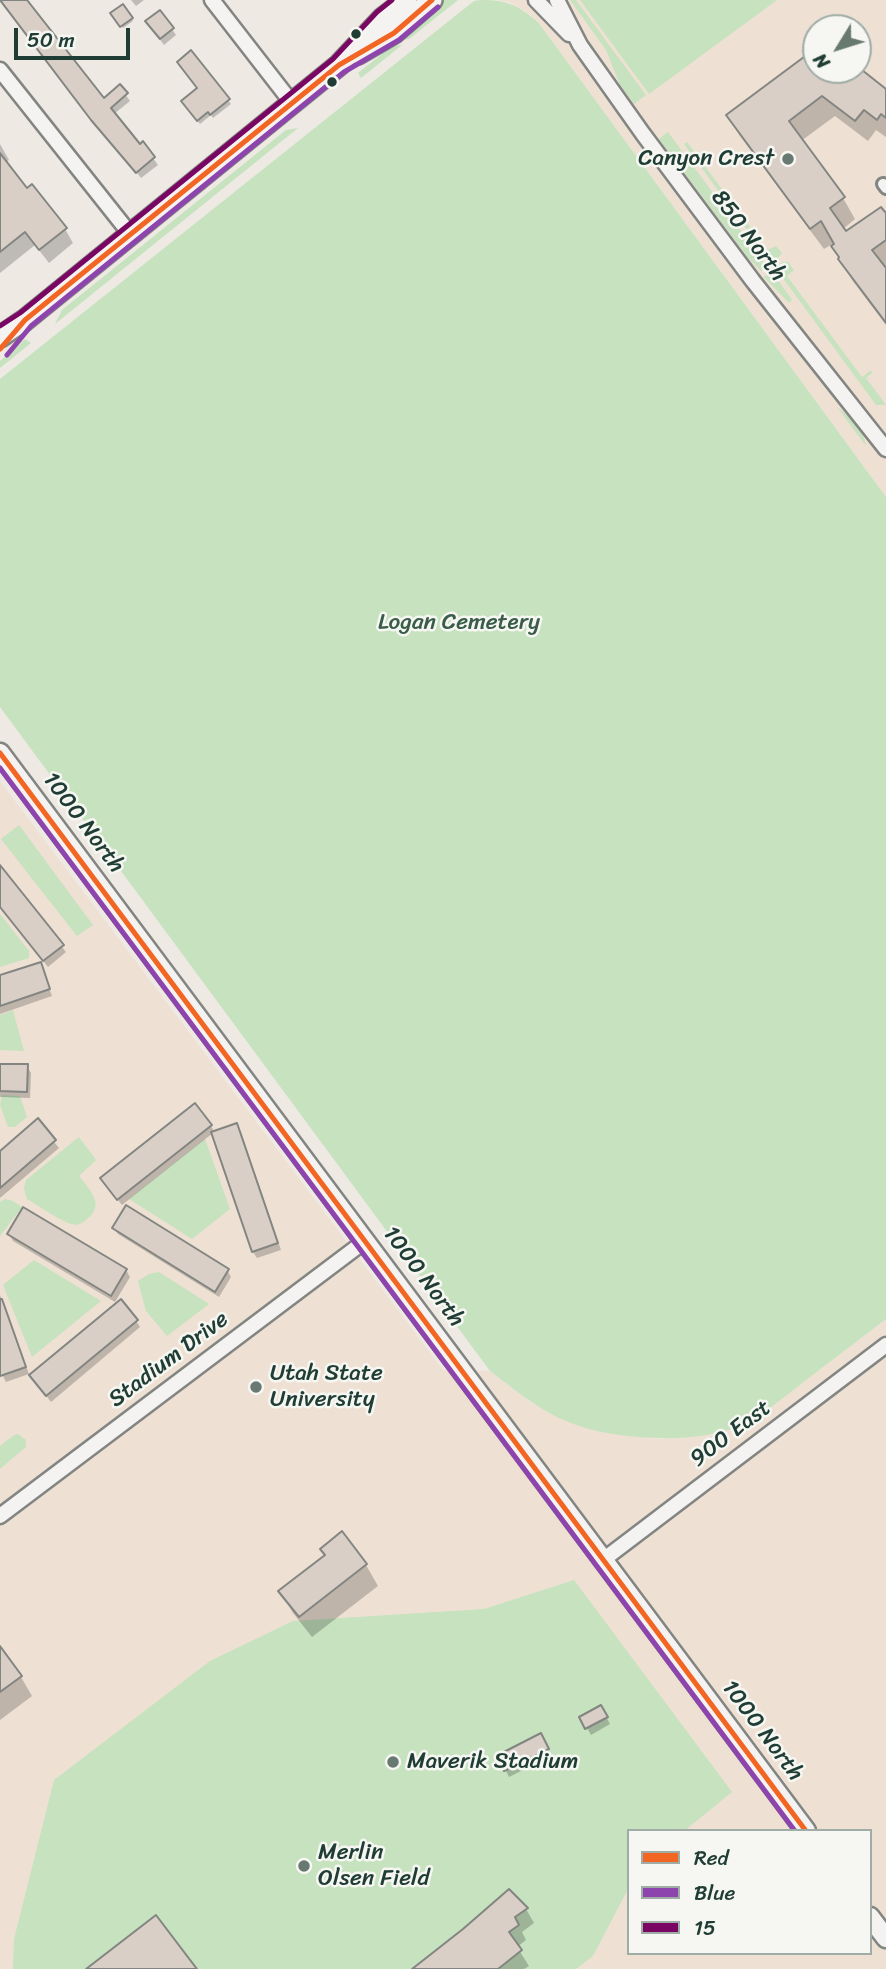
<!DOCTYPE html>
<html>
<head>
<meta charset="utf-8">
<style>
	body { margin:0 }
	#map { position:relative; width:886px; height:1969px; overflow:hidden; background:#eee9e3; font-family:Sriracha,sans-serif }
	canvas { display:block }
	.legend { position:absolute; left:627px; top:1829px; width:245px; height:126px; box-sizing:border-box; background:#f6f6f2; border:2px solid #a0aca6; margin:0; padding:9px 12px; list-style:none; font-size:21px; color:#1f3d34 }
	.legend li { display:flex; align-items:center; gap:14px; height:35px }
	.legend b { width:35px; border:2px solid #a0aca6 }
	.north { position:absolute; left:802px; top:14px; width:70px; height:70px; box-sizing:border-box; background:#f6f6f2; border:2px solid #a0aca6; border-radius:50%; rotate:232deg; font-size:19px; font-weight:700; line-height:28px; text-align:center; color:#1f3d34 }
	.north::after { content:''; display:block; margin:auto; width:24px; height:32px; background:#677971; clip-path:polygon(50% 0,100% 100%,50% 72%,0 100%) }
	.scale { position:absolute; left:14px; top:28px; width:116px; height:32px; box-sizing:border-box; border:4px solid #1f3d34; border-top:0; padding-left:9px; font-size:21px; line-height:24px; white-space:nowrap; color:#1f3d34; -webkit-text-stroke:5px #f6f6f2; paint-order:stroke }
</style>
</head>
<body>
<div id="map">
<canvas width="886" height="1969"></canvas>
<ul class="legend">
<li><b style="height:9px;background:#f26522"></b>Red</li>
<li><b style="height:9px;background:#8e44ad"></b>Blue</li>
<li><b style="height:9px;background:#780662"></b>15</li>
</ul>
<div class="north">N</div>
<div class="scale">50 m</div>
</div>
<script>
const c = document.querySelector('canvas').getContext('2d');
c.lineJoin = 'round';
function paint(path, color) {
  c.fillStyle = color;
  c.fill(path, 'evenodd');
}
function stroke(path, color, width, dash) {
  c.strokeStyle = color;
  c.lineWidth = width;
  c.lineCap = dash ? 'butt' : 'round';
  c.setLineDash(dash || []);
  c.stroke(path);
}
function label(font, color, halo, rows, align = 'center') {
  c.font = font + ' Sriracha,sans-serif';
  c.lineWidth = 5;
  c.setLineDash([]);
  c.textBaseline = 'middle';
  c.strokeStyle = halo;
  c.fillStyle = color;
  for (const [text, x, y, turn = 0] of rows) {
    c.save();
    c.translate(x, y);
    c.rotate((+turn || 0) * Math.PI / 180);
    c.textAlign = isNaN(turn) ? turn : align;
    if (halo) c.strokeText(text, 0, 0);
    c.fillText(text, 0, 0);
    c.restore();
  }
}
paint(new Path2D(`
	M495 0H886V497L538 22 524 10 509 2ZM816 28H858V70H816Z
	M0 781 443 1370 490 1371 532 1403 659 1439 707 1434 738 1427 765 1411 886 1319V1969H0ZM629 1831H870V1953H629Z`), '#eee1d4');
paint(new Path2D(`
	M444 0H458L409 39 397 40Z
	M481 0C507 0 518 5 538 22L886 497V1319C858 1341 829 1362 801 1384 781 1399 762 1416 739 1426 696 1445 613 1440 571 1423 541 1412 515 1390 490 1371L0 707V379L474 1Z
	M570 0H576L646 95 634 104 620 85 606 50Z
	M580 0H777L649 94Z
	M402 45 361 78 358 73 392 46Z
	M298 128 55 324 62 310 286 130Z
	M668 132 766 265V268L761 271 749 259 659 139Z
	M687 142 767 250 776 246 782 253 774 262 770 261 684 144Z
	M783 262H788L794 270 787 276 862 377 870 371 873 372 866 378 886 405H876L777 270V266Z
	M769 273H773L792 300 789 303 764 277Z
	M25 339 31 343 0 368V361Z
	M837 407C853 420 862 424 866 446Z
	M19 825 93 925 77 936 1 839Z
	M0 914 29 951V958L0 967Z
	M13 1010 24 1051 0 1050V1015Z
	M2 1095 20 1096 27 1117 15 1127H8L0 1105Z
	M79 1137 96 1160 79 1176C89 1189 106 1205 87 1219 83 1223 78 1226 72 1224 61 1222 38 1205 27 1199L24 1189 26 1180Z
	M205 1139 230 1209 192 1239 129 1199Z
	M5 1199 13 1201 22 1207 0 1236V1202Z
	M34 1260 101 1301 32 1357 3 1285Z
	M159 1272 209 1304 167 1336 146 1311 138 1281 149 1274Z
	M18 1434 26 1440V1447L0 1469V1446L14 1435Z
	M574 1580 732 1792 684 1831H629V1887L593 1956 576 1969H13L14 1939 54 1780 210 1661 293 1621 484 1609Z`), '#c6e2be');
paint(new Path2D(`
	M131 0H144L136 6Z
	M123 6 133 21 123 28 113 13Z
	M20 25 104 101 120 87 130 101 114 114 140 146 143 144 158 165 141 178 117 147 115 149Z
	M151 28 172 29 176 35 164 45Z
	M816 50V70L858 69 886 91V137L876 130 868 141 835 116 801 141 843 198 855 219 843 229 846 233 886 216V325L852 280 832 244 824 249 740 136 728 115Z
	M191 53 231 104 213 118 211 115 200 124 185 105 199 89Z
	M0 144 9 160 5 163 27 190 65 229 73 243 49 263 35 245 0 273Z
	M0 868 66 952 48 967 0 907Z
	M40 964 52 996 0 1014V977Z
	M0 1065 27 1066 31 1073 30 1098 0 1097Z
	M37 1121 59 1148 0 1198V1153Z
	M237 1125 241 1132 281 1250 257 1258 253 1252 213 1133 122 1205 106 1185 211 1126 215 1133Z
	M114 1228 227 1270 231 1277 219 1297 118 1234Z
	M9 1234 126 1270 130 1277 115 1302 13 1241Z
	M0 1295 29 1374 6 1382 0 1370Z
	M136 1321 140 1327 51 1402 31 1376Z
	M342 1534 366 1565 378 1586 312 1637 293 1613 281 1592 326 1556Z
	M0 1649 21 1677 32 1696 0 1720Z
	M601 1707 610 1724 591 1735 581 1717Z
	M540 1735 551 1756 509 1777 499 1757Z
	M526 1909 534 1923 522 1932 526 1940 517 1947 529 1966 524 1969H415Z`), '#0003');
const building = new Path2D(`
	M0 0H27L104 98 120 84 128 93 111 108 140 144 143 141 155 157 136 173 91 120Z
	M123 4 133 18 120 27 110 13Z
	M160 10 174 28 160 39 145 21Z
	M816 48V70H862L886 89V118L881 114 877 120 864 110 855 121 822 96 789 121 845 197 830 208 846 231 881 207 886 213V240L872 250 886 268V323L838 259 839 257 831 246 834 244 821 221 810 229 726 115Z
	M191 50 230 99 210 115 208 112 197 121 181 101 197 88 177 62Z
	M0 153 27 188 32 184 67 228 39 250 25 232 0 252Z
	M0 865 64 945 43 961 0 907Z
	M41 962 50 989 0 1006V975Z
	M0 1064H28L27 1092 0 1091Z
	M195 1103 212 1125 117 1200 100 1178Z
	M38 1118 56 1140 0 1188V1151Z
	M237 1123 278 1243 252 1252 211 1132Z
	M126 1205 229 1269 215 1292 112 1228Z
	M23 1207 127 1269 111 1296 7 1234Z
	M0 1299H2L26 1367 0 1376Z
	M121 1299 138 1320 46 1396 29 1375Z
	M342 1531 367 1564 299 1617 278 1591 325 1555 320 1549Z
	M0 1646 22 1676 0 1692Z
	M601 1705 608 1717 585 1729 579 1717Z
	M541 1733 549 1749 504 1771 496 1756Z
	M509 1889 528 1908 515 1917 519 1925 509 1932 522 1950 498 1969H412L463 1929Z
	M156 1915 197 1969H86Z`);
paint(building, '#dacfc6');
stroke(building, '#828581', 2);
const pedestrian = new Path2D(`
	M883 184 886 188`);
const minor = new Path2D(`
	M212 0 292 103
	M536 0 569 34
	M557 0 580 45 643 134 753 281 886 449
	M0 70 131 235
	M0 1516 365 1241
	M603 1560 886 1345`);
const tertiary = new Path2D(`
	M0 753 806 1831
	M870 1917 886 1938`);
const secondary = new Path2D(`
	M358 54 394 33 432 0
	M0 337 25 320 339 65 383 18 407 0`);
stroke(pedestrian, '#828581', 16);
stroke(minor, '#828581', 19);
stroke(tertiary, '#828581', 23);
stroke(secondary, '#828581', 24);
stroke(pedestrian, '#f4f3f1', 10);
stroke(minor, '#f4f3f1', 14);
stroke(tertiary, '#f4f3f1', 18);
stroke(secondary, '#f4f3f1', 19);
stroke(new Path2D(`
	M0 349 25 320 339 65 394 33 432 0
	M0 753 806 1831`), '#f26522', 5);
stroke(new Path2D(`
	M7 355 31 326 344 72 399 40 438 7
	M0 768 795 1831`), '#8e44ad', 5);
stroke(new Path2D(`
	M0 326 20 313 333 59 377 12 392 0`), '#780662', 5);
for (const [x, y, r, color] of [
	[356,34,6,"#1f3d34"],
	[332,82,6,"#1f3d34"],
	[788,159,7,"#677971"],
	[256,1387,7,"#677971"],
	[393,1762,7,"#677971"],
	[304,1866,7,"#677971"]
]) {
  const dot = new Path2D();
  dot.arc(x, y, r, 0, 2 * Math.PI);
  c.fillStyle = color;
  c.fill(dot);
  stroke(dot, '#f6f6f2', 2.5);
}
label('23px', '#1f3d34', '#f6f6f2', [
	["Canyon Crest",774,159,"right"],
	["Utah State",270,1374],
	["University",270,1400],
	["Maverik Stadium",407,1762],
	["Merlin",318,1853],
	["Olsen Field",318,1879]
], 'left');
label('23px', '#1f3d34', '#f6f6f2', [
	["850 North",748,236,53],
	["1000 North",83,823,53],
	["1000 North",423,1277,53],
	["Stadium Drive",169,1360,-37],
	["900 East",731,1434,-37],
	["1000 North",762,1731,53]
]);
label('23px', '#3a5d4a', '#f6f6f2', [
	["Logan Cemetery",459,623]
]);
</script>
</body>
</html>
